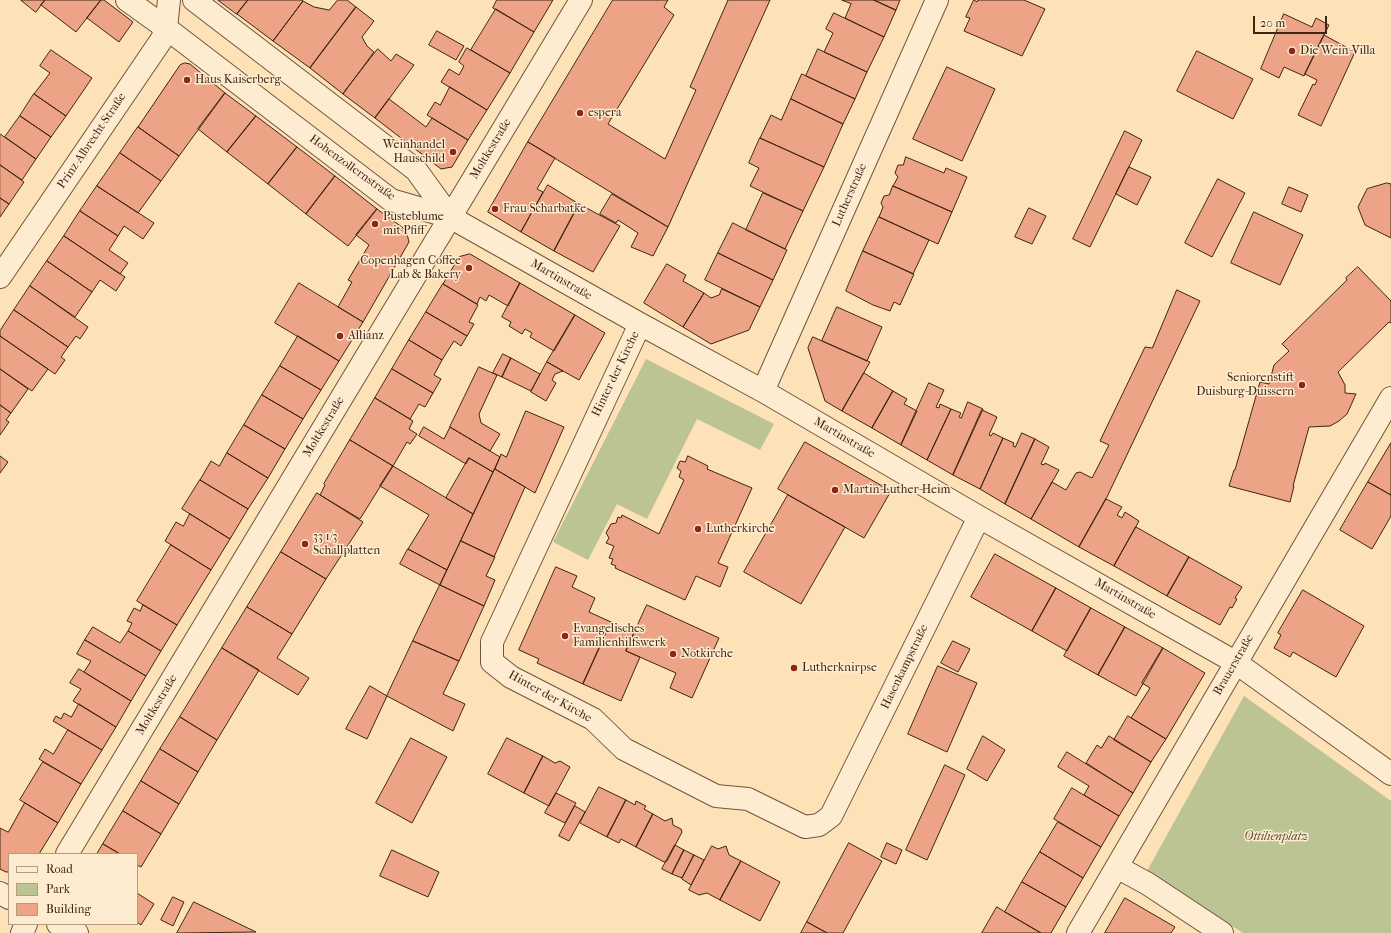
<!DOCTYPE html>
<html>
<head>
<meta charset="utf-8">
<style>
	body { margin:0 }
	#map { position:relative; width:1391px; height:933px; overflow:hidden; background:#fee2b7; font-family:"IM FELL French Canon",serif }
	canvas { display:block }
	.legend { position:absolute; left:8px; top:853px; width:130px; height:72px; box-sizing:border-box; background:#feecd0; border:1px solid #b29c85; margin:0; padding:5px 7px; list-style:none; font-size:12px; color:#402414 }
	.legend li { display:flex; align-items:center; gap:8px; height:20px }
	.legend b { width:20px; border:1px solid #b29c85 }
	.scale { position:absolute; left:1253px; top:16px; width:74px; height:18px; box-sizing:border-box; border:2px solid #402414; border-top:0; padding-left:5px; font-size:12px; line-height:14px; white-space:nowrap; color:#402414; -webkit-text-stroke:3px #feecd0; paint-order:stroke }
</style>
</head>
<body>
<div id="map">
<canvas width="1391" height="933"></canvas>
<ul class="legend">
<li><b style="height:5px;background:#feecd0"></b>Road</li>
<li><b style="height:11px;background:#bbc492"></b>Park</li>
<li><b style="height:11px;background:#eca386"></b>Building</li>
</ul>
<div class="scale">20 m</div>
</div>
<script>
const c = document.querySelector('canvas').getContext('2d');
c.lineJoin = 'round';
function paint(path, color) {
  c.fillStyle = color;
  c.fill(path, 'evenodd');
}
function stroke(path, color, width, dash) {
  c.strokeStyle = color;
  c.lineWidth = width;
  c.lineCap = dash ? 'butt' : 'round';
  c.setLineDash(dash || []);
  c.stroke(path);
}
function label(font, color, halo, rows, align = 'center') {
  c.font = font + ' "IM FELL French Canon",serif';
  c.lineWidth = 3;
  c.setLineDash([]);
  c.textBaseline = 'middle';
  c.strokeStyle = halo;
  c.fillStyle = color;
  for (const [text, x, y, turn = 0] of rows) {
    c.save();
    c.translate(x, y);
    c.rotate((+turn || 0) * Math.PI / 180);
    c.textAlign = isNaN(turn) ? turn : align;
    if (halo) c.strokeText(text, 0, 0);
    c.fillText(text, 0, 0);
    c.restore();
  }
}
paint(new Path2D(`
	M646 359 774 424 760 450 697 419 647 519 617 504 588 560 553 542Z
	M1244 696 1391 801V933H1243L1147 871Z`), '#bbc492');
const building = new Path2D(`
	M21 0H45L36 12Z
	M45 0H101L76 32 41 5Z
	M101 0H104L133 22 119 42 87 18Z
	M218 0H248L237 14Z
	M248 0H302L303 1 273 41 237 14Z
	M338 0H347L356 7 310 68 273 41 303 1 314 7 329 10Z
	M497 0H553L534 32 493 8Z
	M613 0H668L664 7 674 15 608 124 665 159 696 90 690 87 728 0H770L668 227 528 142Z
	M842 0H874L896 10 884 37 845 18 851 4Z
	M874 0H900L896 10Z
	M974 0 977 2 978 0H1024L1045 9 1022 56 964 31 970 18 966 17Z
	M356 7 374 21 362 37 367 46 374 52 343 94 310 68Z
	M496 9 534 32 510 73 471 50Z
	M834 13 884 37 867 72 824 52 833 33 826 29Z
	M1284 14 1312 27 1316 18 1329 25 1304 76 1284 67 1279 78 1261 69Z
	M437 31 464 46 456 60 429 45Z
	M1324 35 1355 52 1321 126 1298 115 1313 84 1315 85 1317 80 1305 74Z
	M467 48 510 73 487 110 441 82 449 69 459 75 464 66 459 62Z
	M378 49 391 61 396 54 414 65 375 118 343 94Z
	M818 49 867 72 855 99 806 76Z
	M51 50 92 78 66 116 34 94 50 73 40 66Z
	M1197 51 1253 79 1233 119 1177 91Z
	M185 63 190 64 225 93 179 156 138 127 180 65Z
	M947 67 995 89 962 161 913 139Z
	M802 74 855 99 843 124 791 99Z
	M450 87 487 110 468 140 427 115 435 102 440 105Z
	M225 93 256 116 227 152 198 129Z
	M34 94 66 116 51 137 20 116Z
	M389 99 426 127 432 118 468 140 452 167 441 169 375 118Z
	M791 99 843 124 824 167 760 138 771 115 781 120Z
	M20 116 51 137 36 159 5 137Z
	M256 116 297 147 268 184 227 152Z
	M138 127 179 156 161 181 120 153Z
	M1125 131 1142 140 1090 247 1073 239Z
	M0 134 36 159 22 180 0 165Z
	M760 138 824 167 803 211 750 186 759 168 749 163Z
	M528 142 555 158 537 189 543 192 521 232 488 212Z
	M297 147 335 176 306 214 268 184Z
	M120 153 161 181 138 213 97 186Z
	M906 157 944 173 946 168 967 177 952 212 893 186 898 177 895 173 898 165H903Z
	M0 165 24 182 9 204 0 198Z
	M1129 167 1151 177 1137 205 1116 194Z
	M335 176 377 209 348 246 306 214Z
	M1218 179 1245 193 1212 257 1185 243Z
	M1387 183 1391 184V238L1365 225 1358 207 1367 189Z
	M548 185 579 204 554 251 521 232Z
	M97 186 154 223 143 239 124 226 118 236 80 211Z
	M893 186 952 212 938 244 879 217 883 207 881 203 884 196 889 195Z
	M1289 187 1308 195 1301 212 1282 204Z
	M763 193 803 211 785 249 746 230Z
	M612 194 668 227 653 256 631 247 638 233 618 220 616 223 600 214Z
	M0 198 9 204 0 217Z
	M579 204 620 226 593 272 554 251Z
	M1029 208 1046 216 1032 244 1015 237Z
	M377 209 406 230 409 242 363 322 338 307 352 282 348 280 369 245 356 235Z
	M80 211 118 236 109 250 128 263 120 274 64 236Z
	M1254 212 1303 235 1280 285 1231 263Z
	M879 217 929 240 913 274 863 251Z
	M733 223 787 250 773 280 718 253Z
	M64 236 125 277 116 291 100 280 92 292 47 261Z
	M863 251 914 274 900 305 894 302 890 311 873 305 846 291Z
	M718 253 773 280 760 307 705 280Z
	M470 254 520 283 508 306 489 295 486 301 480 297 477 304 443 284 459 257Z
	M47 261 92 292 75 317 30 286Z
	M667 264 686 275 683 281 704 293 683 327 644 303Z
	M1358 267 1391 301V323L1389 322 1338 372 1345 385V393L1356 394 1347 414 1339 421 1330 426 1309 427 1293 486H1294L1290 502 1229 486 1234 470H1235L1260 382 1269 384 1274 365 1289 351 1282 344 1347 280 1346 278Z
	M299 283 363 322 339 361 275 323Z
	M520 283 575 315 554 351 530 337 532 333 525 329 522 334 509 326 511 322 502 317Z
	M443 284 478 305 469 322 474 324 467 336 426 312Z
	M30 286 88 327 80 339 76 336 68 347 14 310Z
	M722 289 760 307 749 330 711 344 683 327 704 293 711 298 719 295Z
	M1177 290 1200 301 1106 499 1079 547 1031 519 1052 482 1066 490 1076 473 1080 472 1092 478 1109 445 1100 441 1145 347 1152 348Z
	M837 307 882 327 867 361 822 341Z
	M14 310 68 347 61 357 65 360 55 374 0 336V331Z
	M426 312 467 336 461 346 454 341 442 360 409 340Z
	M575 315 605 333 579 380 547 362Z
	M0 336 48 369 32 391 0 369Z
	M298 336 339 361 321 390 280 366Z
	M813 337 870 362 842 411 825 401 808 348Z
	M409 340 442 360 434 375 441 379 433 393 392 369Z
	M503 354 511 358 502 377 493 373Z
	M511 358 540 374 531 391 502 377Z
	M547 362 563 371 555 374 552 380 556 383 546 401 531 392Z
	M280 366 321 390 303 419 262 395Z
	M479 367 497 375 479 414 481 423 500 434 490 451 450 427Z
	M0 369 28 389 11 413 0 405Z
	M392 369 433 393 425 407 419 404 410 419 375 398Z
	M864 373 893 391 872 428 842 411Z
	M929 383 944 390 936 407 939 408 940 404 951 409 927 460 901 445Z
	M893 391 907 399 904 404 917 411 901 445 872 428Z
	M262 395 303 419 285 449 244 425Z
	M375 398 413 421 409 429 417 434 410 444 407 442 393 466 350 440Z
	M968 402 983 409 953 475 927 460 951 409 961 413 959 417 961 418Z
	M0 405 11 413 6 420 9 422 0 435Z
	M982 410 997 417 989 435 991 436 993 433 1003 438 980 489 953 475Z
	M526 411 564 427 535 493 495 469 501 454 506 457Z
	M244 425 285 449 268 478 227 453Z
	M424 427 444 439 450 427 500 457 493 472 469 458 466 464 419 436Z
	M1022 433 1035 439 1005 504 980 489 1003 438 1014 443 1013 446 1015 447Z
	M1035 439 1049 447 1041 464 1044 465 1045 463 1059 470 1031 519 1005 504Z
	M350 440 393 466 360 519 320 495 325 485 324 484Z
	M805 442 891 491 864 538 778 489Z
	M1391 443V495L1368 482Z
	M227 453 268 478 248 509 200 480 211 461 219 466Z
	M0 456 8 462 0 473Z
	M688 456 708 466 707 469 752 488 718 563 728 567 720 587 696 576 685 600 615 568 616 566 611 564 613 559 609 558 614 546 606 543 609 538 606 533 611 524 616 523 618 517 621 518 622 515 659 534 684 480 679 477 681 471 677 468 680 461 685 462Z
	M469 458 493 472 473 514 446 498Z
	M393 466 473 514 447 570 408 549 429 515 380 486Z
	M495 469 525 487 494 557 461 541Z
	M200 480 248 509 230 539 182 509Z
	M1368 482 1391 495V516L1372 549 1340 530Z
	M317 493 363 522 326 579 281 552Z
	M788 495 845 527 801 604 744 572Z
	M1106 499 1122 507 1117 515 1122 518 1125 512 1139 521 1114 566 1079 547Z
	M190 514 230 539 211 570 165 541 176 522 183 526Z
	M1136 527 1189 557 1167 596 1114 566Z
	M461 541 495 557 486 576 495 580 484 606 440 585Z
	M171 545 211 570 177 625 137 601Z
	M408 549 447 570 440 585 400 564Z
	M281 552 326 579 292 634 247 607Z
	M995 554 1056 588 1032 631 971 597Z
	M1189 557 1242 587 1235 598 1237 599 1232 608 1230 607 1220 625 1167 596Z
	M556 567 577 576 572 587 595 598 589 612 611 622 583 684 537 663 539 659 519 650Z
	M440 585 484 606 459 661 413 641Z
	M1056 588 1091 608 1067 651 1032 631Z
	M1303 590 1364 626 1336 677 1293 652 1290 657 1274 648 1281 635 1278 633Z
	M143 605 177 625 161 651 128 631 132 623 127 621 134 608 140 611Z
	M647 605 719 638 692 698 670 688 676 673 626 651Z
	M247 607 292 634 277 658 309 678 298 695 222 648Z
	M1091 608 1125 627 1098 675 1064 656Z
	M611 622 634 633 626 651 640 657 621 701 583 684Z
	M93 627 120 643 128 631 161 651 146 676 85 640Z
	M1125 627 1163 648 1136 696 1098 675Z
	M85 640 146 676 131 701 84 672 91 661 77 654Z
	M413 641 459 661 443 694 465 704 453 731 387 696Z
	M953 641 970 649 958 672 941 663Z
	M222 648 259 670 217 740 180 717Z
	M1163 648 1205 673 1166 739 1131 718 1150 688 1142 683Z
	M938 666 977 683 947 752 908 734Z
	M79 669 131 701 116 727 73 701 81 689 70 683Z
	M370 686 387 696 367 739 346 729Z
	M79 704 116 727 102 750 53 721 56 716 61 719 64 713 71 717Z
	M1128 716 1166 739 1151 762 1114 740Z
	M180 717 217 740 198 772 160 749Z
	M68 730 102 750 81 784 39 759 45 749 53 754Z
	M983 736 1005 750 987 781 967 769Z
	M1109 736 1151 762 1133 793 1086 763 1097 745 1101 748Z
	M411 738 447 757 412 823 376 803Z
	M507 738 543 756 524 793 488 774Z
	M160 749 198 772 179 804 141 781Z
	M1067 752 1133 793 1119 816 1084 795 1089 786 1058 767Z
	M543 756 555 763 560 761 570 767 549 806 524 793Z
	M43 762 81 784 58 823 20 800Z
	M945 765 965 775 927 860 906 850Z
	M141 781 179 804 161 834 123 811Z
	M599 787 626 800 607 837 580 823Z
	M1072 788 1119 816 1101 847 1054 819Z
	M556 793 576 803 565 823 545 813Z
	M626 800 635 805 636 801 646 806 644 809 653 814 636 847 621 839 619 843 607 837Z
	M25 803 58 823 39 854H9V872H6L0 869V828L8 832Z
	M575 806 585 812 569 841 559 836Z
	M123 811 161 834 141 867 137 865V854H120L103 844Z
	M653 814 665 821 672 818 673 825 681 829 682 832 667 861 664 862 636 847Z
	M1058 822 1101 847 1083 878 1040 852Z
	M849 843 882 861 843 933H827L807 922Z
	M887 843 902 850 896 864 881 857Z
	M103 844 120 854H97Z
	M675 845 684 850 672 874 662 869Z
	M712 846 718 849 726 846 729 855 741 861 720 900 707 893 699 895 689 890Z
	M392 850 439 872 428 897 380 876Z
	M684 850 694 855 682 878 672 874Z
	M1040 852 1083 878 1066 907 1022 882Z
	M694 855 704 860 691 885 682 879Z
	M741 861 780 882 760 921 720 900Z
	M1022 882 1066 907 1051 933H1041L1005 912Z
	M137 893 154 904 141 925 137 922Z
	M173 897 184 902 173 926 161 920Z
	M1125 898 1175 927 1171 933H1105Z
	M194 902 256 932 177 933Z
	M997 907 1005 912 1041 933H982Z
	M807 922 827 933H801Z`);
paint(building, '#eca386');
stroke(building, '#402414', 1);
const minor = new Path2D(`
	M127 0 166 28 391 200 450 217 640 324 763 391 979 517 1235 662 1391 774
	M194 0 416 170 450 217
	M0 277 162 39 166 28 169 0
	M640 324 492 642V662L511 677 593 719 624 749 716 796 748 799 805 827 819 825 831 816 979 517
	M763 391 937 0
	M67 854 581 0
	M1117 867 1148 884 1222 933
	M0 893 9 898
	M58 924 77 933
	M22 933 26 924
	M1078 933 1391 398`);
stroke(minor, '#70543d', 24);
stroke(minor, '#feecd0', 22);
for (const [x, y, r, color] of [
	[1292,51,4,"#8f2418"],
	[187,80,4,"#8f2418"],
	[580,113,4,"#8f2418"],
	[453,152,4,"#8f2418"],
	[495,209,4,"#8f2418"],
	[375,224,4,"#8f2418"],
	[469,268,4,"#8f2418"],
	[340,336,4,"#8f2418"],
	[1302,385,4,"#8f2418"],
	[835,490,4,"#8f2418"],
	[698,529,4,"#8f2418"],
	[305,544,4,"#8f2418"],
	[565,636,4,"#8f2418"],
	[673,654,4,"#8f2418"],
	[794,668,4,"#8f2418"]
]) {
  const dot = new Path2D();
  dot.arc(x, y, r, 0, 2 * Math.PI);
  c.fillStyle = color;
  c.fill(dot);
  stroke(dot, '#feecd0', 1.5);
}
label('12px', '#402414', '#feecd0', [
	["Die Wein-Villa",1300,51],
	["Haus Kaiserberg",195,80],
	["espera",588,113],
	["Weinhandel",445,145,"right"],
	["Hauschild",445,159,"right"],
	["Frau Scharbatke",503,209],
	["Pusteblume",383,217],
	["mit Pfiff",383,231],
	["Copenhagen Coffee",461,261,"right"],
	["Lab & Bakery",461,275,"right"],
	["Allianz",348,336],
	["Seniorenstift",1294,378,"right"],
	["Duisburg-Duissern",1294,392,"right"],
	["Martin-Luther-Heim",843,490],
	["Lutherkirche",706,529],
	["33 1/3",313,537],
	["Schallplatten",313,551],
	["Evangelisches",573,629],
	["Familienhilfswerk",573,643],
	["Notkirche",681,654],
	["Lutherknirpse",802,668]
], 'left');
label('12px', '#402414', '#feecd0', [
	["Prinz-Albrecht-Straße",92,141,-56],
	["Moltkestraße",491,149,-59],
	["Hohenzollernstraße",352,168,36],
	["Lutherstraße",850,195,-66],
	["Martinstraße",561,280,30],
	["Hinter der Kirche",616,374,-64],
	["Moltkestraße",324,427,-59],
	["Martinstraße",844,438,30],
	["Martinstraße",1125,599,30],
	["Brauerstraße",1234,665,-60],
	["Hasenkampstraße",905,667,-64],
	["Hinter der Kirche",550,697,29],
	["Moltkestraße",157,705,-59]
]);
label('italic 12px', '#5f4c34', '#feecd0', [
	["Ottilienplatz",1276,837]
]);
</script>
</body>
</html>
